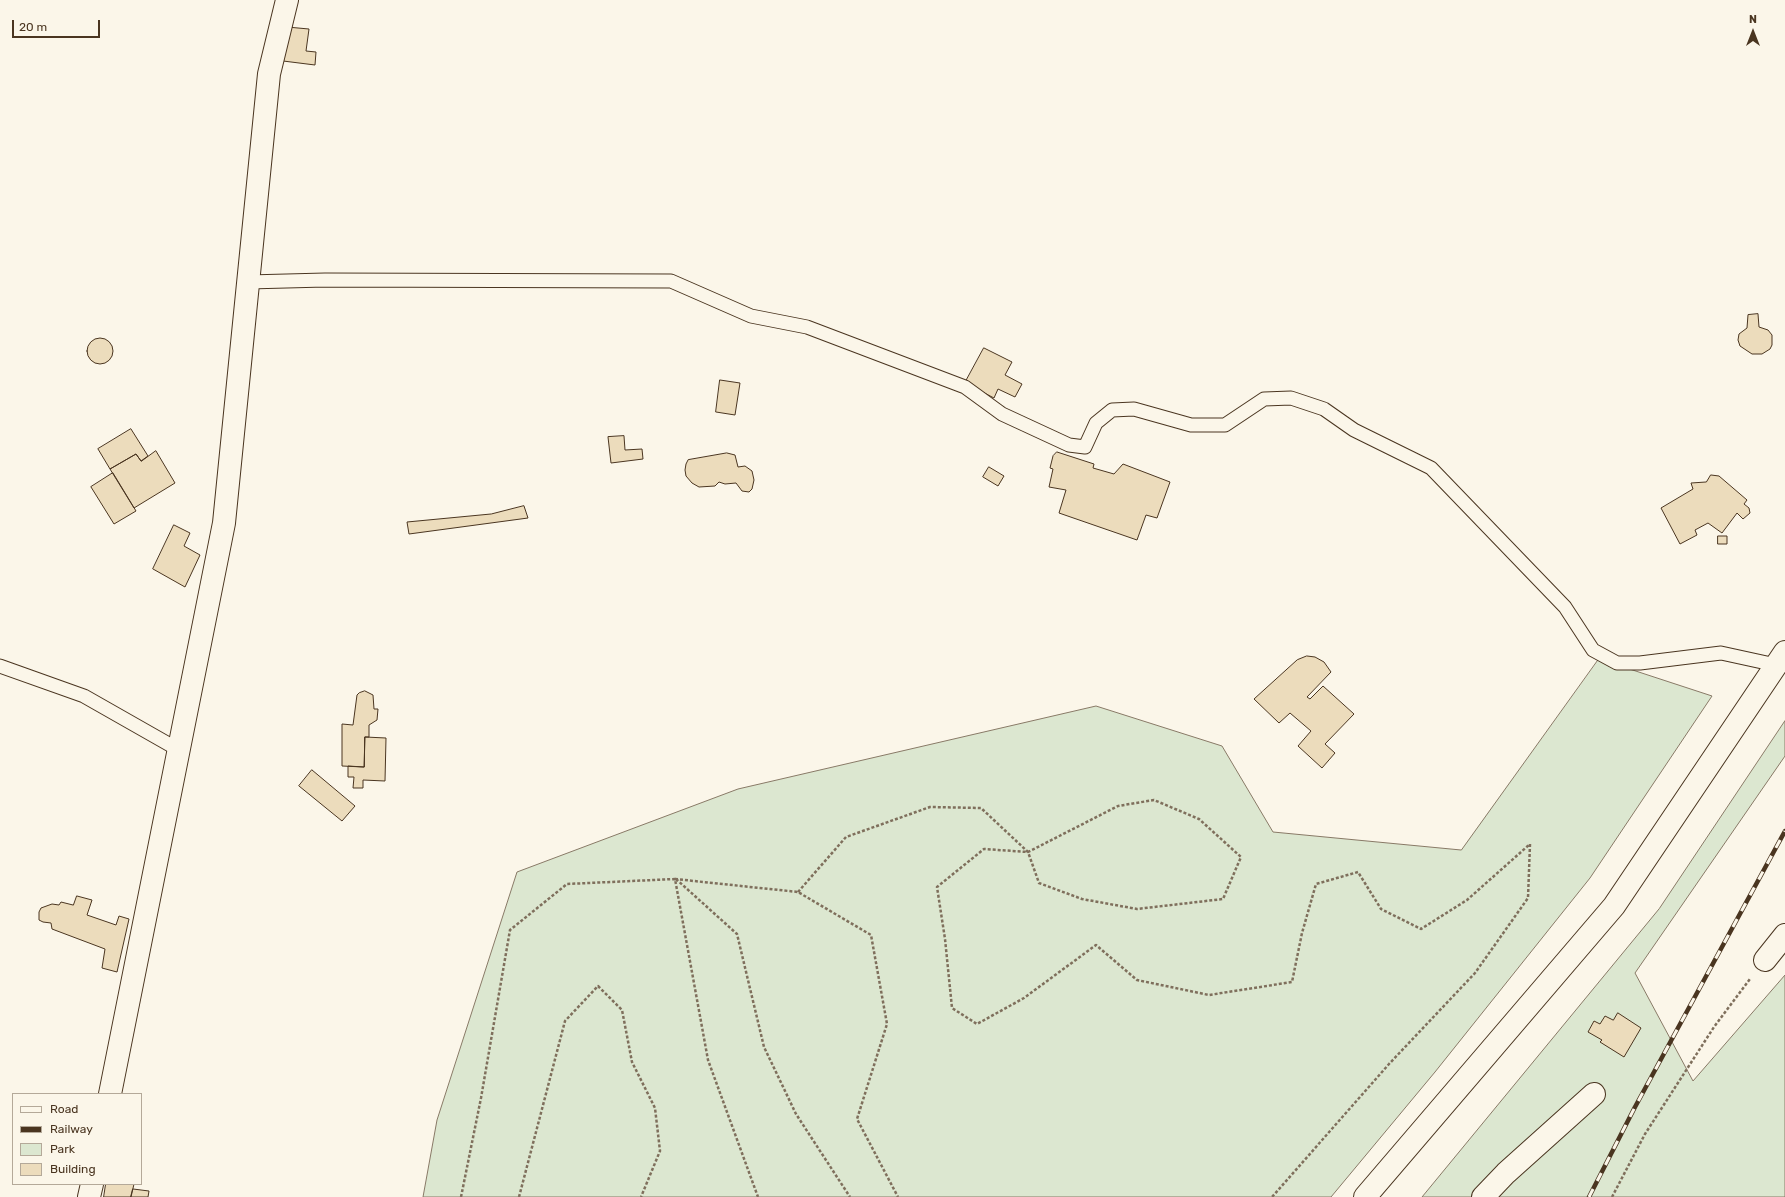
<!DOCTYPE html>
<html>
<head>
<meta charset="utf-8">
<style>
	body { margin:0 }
	#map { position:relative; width:1785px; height:1197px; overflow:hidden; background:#fbf6e9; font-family:Rubik,sans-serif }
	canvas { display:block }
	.legend { position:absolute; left:12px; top:1093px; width:130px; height:92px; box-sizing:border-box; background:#fbf6e9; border:1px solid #b4a999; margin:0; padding:5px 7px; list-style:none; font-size:12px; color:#4a3520 }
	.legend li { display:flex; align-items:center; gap:8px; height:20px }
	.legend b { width:20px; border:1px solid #b4a999 }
	.north { position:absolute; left:1733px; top:12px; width:40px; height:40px; -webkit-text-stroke:3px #fbf6e9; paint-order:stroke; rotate:0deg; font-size:11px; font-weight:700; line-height:16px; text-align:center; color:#4a3520 }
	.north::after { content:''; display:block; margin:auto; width:14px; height:18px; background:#4a3520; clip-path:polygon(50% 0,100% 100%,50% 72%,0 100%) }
	.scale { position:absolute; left:12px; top:20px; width:88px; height:18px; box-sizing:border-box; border:2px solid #4a3520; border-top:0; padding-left:5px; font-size:12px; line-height:14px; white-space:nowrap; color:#4a3520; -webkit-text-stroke:3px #fbf6e9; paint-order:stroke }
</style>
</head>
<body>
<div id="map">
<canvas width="1785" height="1197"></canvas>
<ul class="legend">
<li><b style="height:5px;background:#fbf6e9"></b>Road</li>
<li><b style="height:5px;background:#4a3520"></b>Railway</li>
<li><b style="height:11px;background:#dce7d0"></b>Park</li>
<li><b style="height:11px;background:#ecdcbc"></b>Building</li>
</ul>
<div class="north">N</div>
<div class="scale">20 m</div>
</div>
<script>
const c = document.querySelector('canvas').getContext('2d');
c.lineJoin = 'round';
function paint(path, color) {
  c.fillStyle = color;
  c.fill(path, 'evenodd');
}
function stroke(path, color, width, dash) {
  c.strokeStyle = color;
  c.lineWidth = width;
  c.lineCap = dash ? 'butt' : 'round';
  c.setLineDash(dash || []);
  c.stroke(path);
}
const green = new Path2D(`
	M1599 659 1712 696 1590 878 1435 1072 1331 1197H423L437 1120 517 872 738 789 1096 706 1222 746 1273 832 1461 850Z
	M1785 721V756L1635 973 1693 1081 1785 975V1197H1422L1659 909Z`);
paint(green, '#dce7d0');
stroke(green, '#887966', 1);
const building = new Path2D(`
	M287 27 309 29 306 51 316 52 315 65 283 61Z
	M1758 314 1759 327 1768 330 1772 335V345L1770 349 1762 354H1752L1740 346 1738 340 1739 334 1747 328 1748 315Z
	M87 351a13 13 0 1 1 26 0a13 13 0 1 1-26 0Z
	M984 348 1012 362 1005 375 1022 384 1015 397 998 389 994 398 965 383Z
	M720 380 740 383 735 415 716 412Z
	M131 429 148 456 141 461 136 454 110 469 98 449Z
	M624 436 625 450 642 449 643 459 611 463 608 437Z
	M156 451 175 483 134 508 110 469 136 454 141 461Z
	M1057 452 1094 464 1093 468 1114 474 1123 464 1170 482 1157 518 1146 515 1137 540 1059 513 1066 490 1049 487 1053 469 1050 468 1053 456Z
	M727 453 735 455 738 467 745 466 752 471 754 480 752 489 749 492 742 491 736 483 725 484 719 482 715 486 699 487 692 483 686 476 685 470 686 464 688 460Z
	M989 467 1004 476 998 486 983 477Z
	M113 473 136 511 114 524 91 487Z
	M1711 475 1719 476 1747 500 1744 504 1749 508 1750 513 1743 519 1737 513 1722 533 1708 523 1695 530 1697 535 1680 544 1661 508 1693 489 1691 483 1706 482Z
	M524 506 528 518 409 534 407 522 491 514Z
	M174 525 190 533 184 546 200 555 185 587 153 569Z
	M1718 536H1727V544H1718Z
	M1307 656 1315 657 1324 662 1331 672 1307 697 1310 699 1323 686 1354 714 1325 744 1335 753 1322 768 1298 746 1311 731 1290 713 1279 723 1254 699 1297 660Z
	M365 691 373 695 374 709H378L377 720 369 725V737H365L364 767 342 766V724L353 725 357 695 359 693Z
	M365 737 386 738 385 781 363 780V788H353L354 777H348V766L364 767Z
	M312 770 355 806 342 821 299 786Z
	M77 896 92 900 87 915 116 925 119 916 129 919 117 972 102 968 105 949 52 929 51 923 43 922 39 920V912L41 908 52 904 59 905 61 902 73 905Z
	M1618 1013 1641 1028 1624 1057 1600 1042 1602 1040 1588 1032 1594 1021 1600 1024 1605 1016 1613 1020Z
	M106 1184H134L131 1197H104Z
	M133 1189 149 1191 148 1197H131Z`);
paint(building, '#ecdcbc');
stroke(building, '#4a3520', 1);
const service = new Path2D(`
	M248 282 325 280 671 281 751 316 807 327 965 387 1002 414 1069 445 1085 447 1096 423 1112 410 1134 409 1191 425H1225L1264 399 1291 398 1324 409 1354 430 1431 468 1565 607 1593 650 1617 663H1640L1721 653 1776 665
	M0 666 84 696 179 750`);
const minor = new Path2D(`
	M1765 960 1785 935
	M110 1094 224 523 269 74 287 0
	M89 1197 92 1184
	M1483 1197 1506 1173 1594 1094`);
const secondary = new Path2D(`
	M1365 1197 1614 906 1785 652`);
stroke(service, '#4a3520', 15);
stroke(minor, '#4a3520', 24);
stroke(secondary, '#4a3520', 24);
stroke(new Path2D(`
	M675 879 798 892 871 935 887 1024 857 1119 898 1197
	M676 879 737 934 764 1047 796 1114 850 1197
	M798 892 846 837 930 807 981 808 1028 852 1039 883 1082 899 1137 909 1223 899 1241 857 1199 819 1154 800 1118 806 1028 852 984 849 937 887 945 939 952 1008 977 1024 1024 998 1096 945 1137 980 1209 995 1292 982 1302 933 1316 884 1358 872 1381 909 1421 929 1467 900 1530 844 1528 898 1475 973 1389 1064 1272 1197
	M461 1197 481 1098 510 930 567 884 675 879 708 1060 758 1197
	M519 1197 565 1021 598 986 622 1010 632 1062 655 1108 660 1151 641 1197
	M1612 1197 1645 1134 1714 1027 1750 979`), '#7f6f5c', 2.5, [3, 2]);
stroke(service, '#fbf6e9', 13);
stroke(minor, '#fbf6e9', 22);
stroke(secondary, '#fbf6e9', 22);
const rail = new Path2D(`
	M1589 1197 1635 1107 1785 831`);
stroke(rail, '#4a3520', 4.5);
stroke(rail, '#fbf6e9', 3, [9]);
</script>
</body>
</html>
